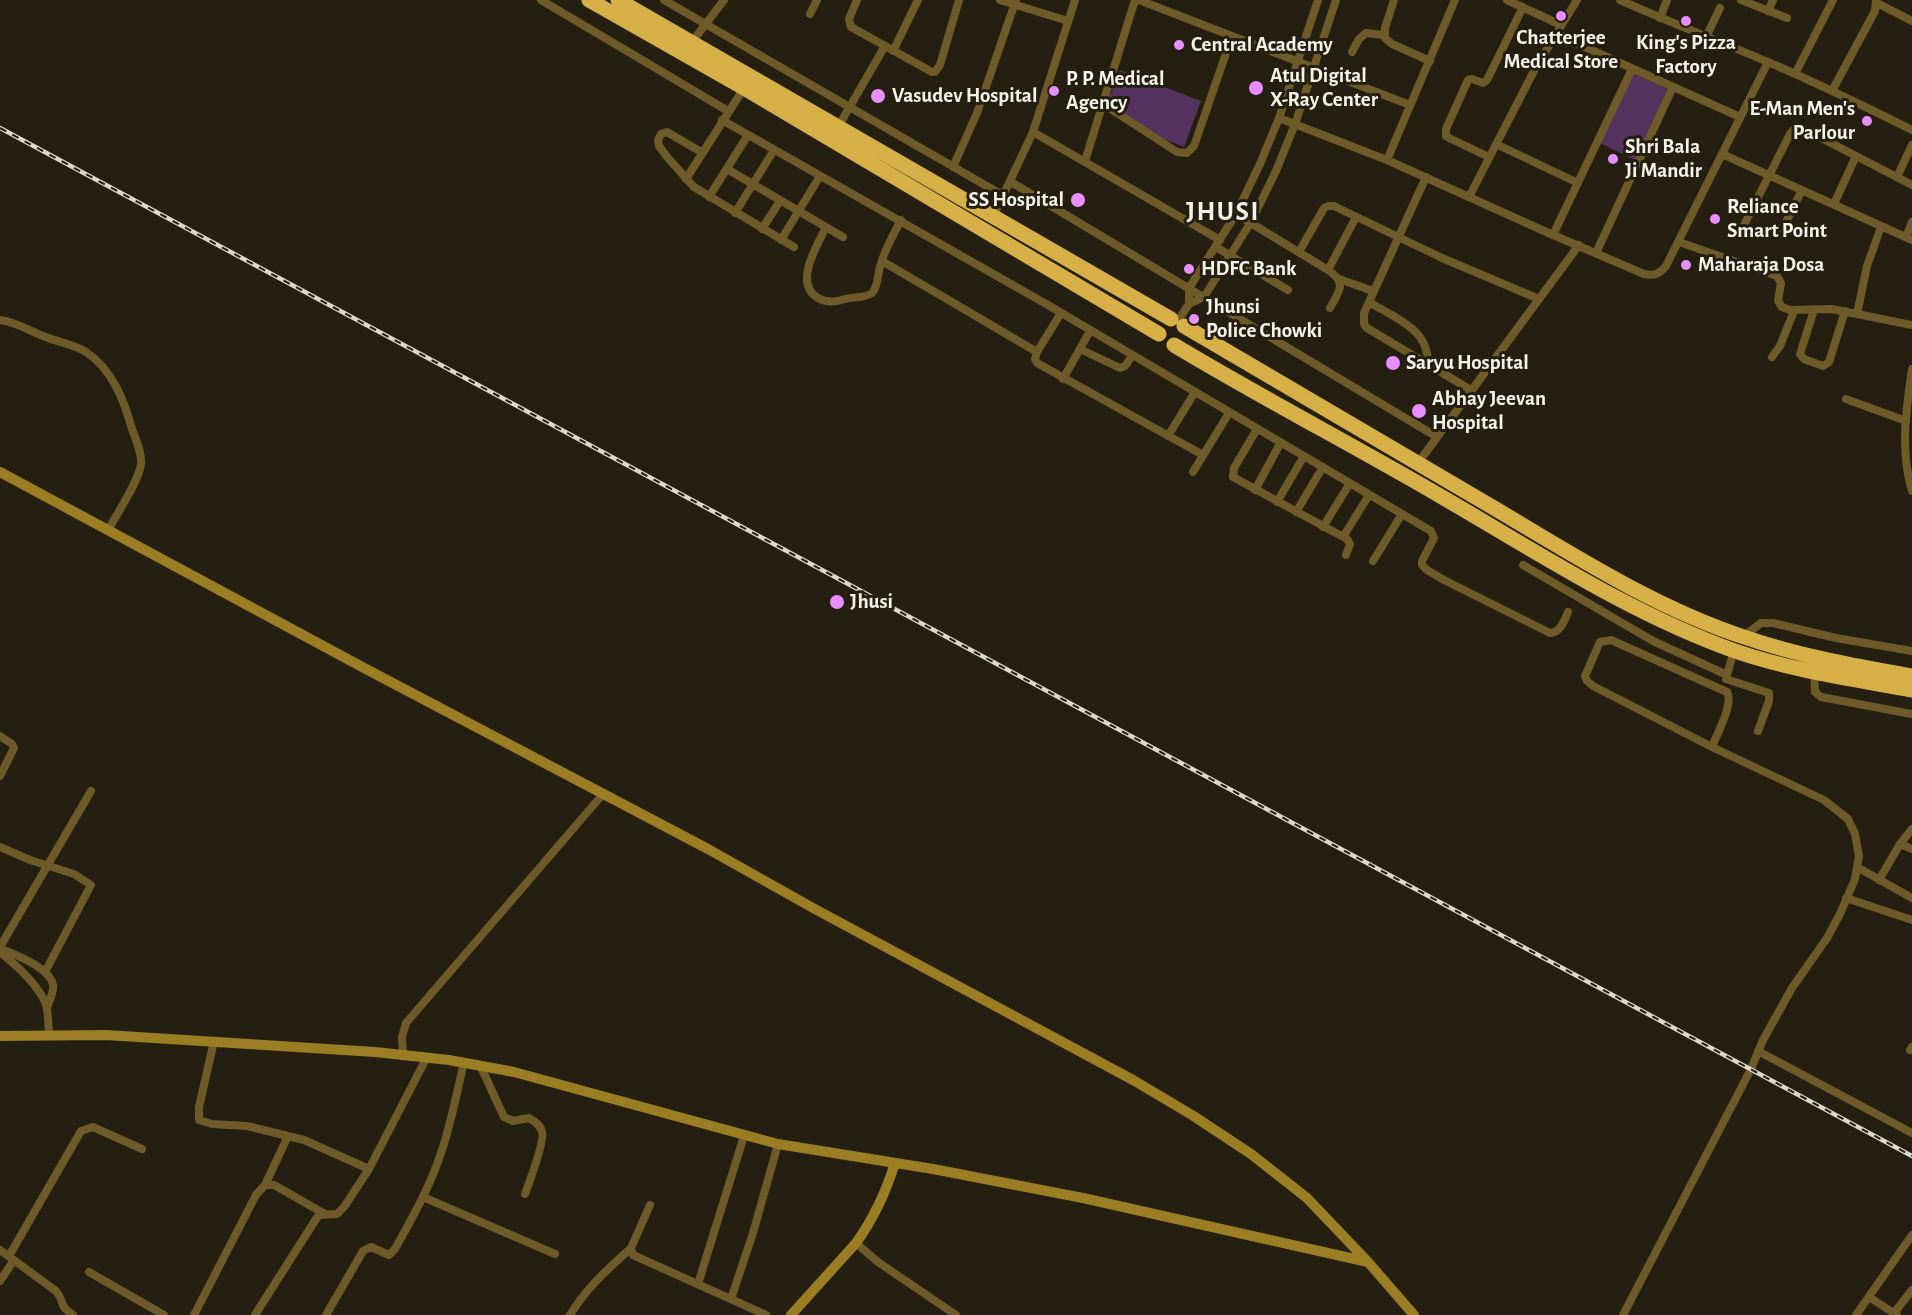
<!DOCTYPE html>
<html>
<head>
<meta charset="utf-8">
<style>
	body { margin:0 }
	canvas { display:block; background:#241f11 }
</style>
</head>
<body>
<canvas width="1912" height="1315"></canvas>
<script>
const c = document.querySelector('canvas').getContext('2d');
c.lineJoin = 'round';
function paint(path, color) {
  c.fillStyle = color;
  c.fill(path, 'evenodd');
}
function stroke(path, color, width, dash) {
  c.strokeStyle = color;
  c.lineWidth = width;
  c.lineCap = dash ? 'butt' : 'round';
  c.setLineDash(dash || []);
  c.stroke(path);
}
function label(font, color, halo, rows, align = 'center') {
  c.font = font + ' "Alegreya Sans",sans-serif';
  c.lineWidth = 6;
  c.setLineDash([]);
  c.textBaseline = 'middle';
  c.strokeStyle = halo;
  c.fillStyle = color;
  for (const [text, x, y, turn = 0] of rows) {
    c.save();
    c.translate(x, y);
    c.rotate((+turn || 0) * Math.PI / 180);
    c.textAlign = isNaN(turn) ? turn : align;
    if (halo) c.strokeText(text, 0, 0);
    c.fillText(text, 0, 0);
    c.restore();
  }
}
paint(new Path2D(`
	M1120 70 1201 101 1184 147 1144 131 1107 103Z
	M1633 73 1669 90 1635 160 1600 143Z`), '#56335e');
stroke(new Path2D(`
	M541 0 728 111
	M664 0 1004 196
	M857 0 849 19 851 27 932 72H935L940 65 959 0
	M1000 0 1068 21
	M1139 0 1410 105
	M1394 0 1385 28V38L1392 44 1430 61
	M1507 0 1561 25
	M1620 0C1669 22 1719 41 1768 62 1817 83 1864 106 1912 130
	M1741 0 1787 18
	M1877 3 1912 21
	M1768 11 1773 0
	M810 14 817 0
	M1660 18 1667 0
	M1556 34 1740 117
	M1706 37 1720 8
	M692 42 724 0
	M893 51 918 0
	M1352 52 1359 39 1366 33 1384 35
	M1795 74 1833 0
	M1832 91 1875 11 1876 0
	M1103 104 1177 152 1187 153 1194 146 1232 36
	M1279 118 1387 160 1553 235 1644 274C1655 276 1659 274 1666 266L1768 62
	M722 120 1048 305 1431 531 1434 538 1422 561V565L1427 570 1444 580 1550 633C1561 632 1564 621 1568 612
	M838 127 885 46
	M1033 132 1220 240
	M1496 144 1578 183
	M703 153 667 132 661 134 658 140 659 146 668 158 694 187 794 247
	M1722 154 1912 240
	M1489 157 1449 138 1446 136V129L1468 80 1472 79 1483 83 1487 80 1523 7
	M1387 160 1455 0
	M1085 161 1135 0
	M953 167 977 113 1016 0
	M727 169 843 237
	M1426 177 1364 313V324L1367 328 1471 390
	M1897 177 1912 145
	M686 179 744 88
	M1011 182 1437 437
	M709 197 748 135
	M1469 197 1536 67 1577 0
	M1834 204 1856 156
	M735 213 774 150
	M1236 214 1328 270 1356 217
	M993 217 1033 132 1075 0
	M1744 225 1790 134 1794 129H1804L1912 185
	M826 227C817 246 793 283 818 298 827 303 835 302 845 299 853 297 866 298 872 293 877 288 878 278 879 271 883 253 892 237 901 220
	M762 229 780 201
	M1780 234 1802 190
	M1553 235 1632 69
	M1906 237 1912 222
	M781 240 820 176
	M1679 242 1777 276 1781 283 1778 301 1782 307 1790 310 1832 309 1912 325
	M1216 247 1288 290
	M1299 252 1324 208 1328 206H1334L1442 258 1539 299
	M1596 253 1673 87
	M882 261 1037 352
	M1328 270C1348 283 1339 291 1330 308
	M1339 279 1373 291
	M1369 302C1385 312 1415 325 1423 342 1427 349 1428 358 1429 365
	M1189 304V288L1236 214 1260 164 1279 118 1318 0
	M1814 310 1800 354 1804 359 1823 366 1829 362 1845 311
	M1061 313 1037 352 1035 359 1037 363 1203 455
	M1857 314 1867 266 1881 227
	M0 320C15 322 29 330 43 336 57 342 73 344 86 352 112 369 124 400 132 429 136 440 142 453 141 464 139 481 117 514 108 530
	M1178 321 1189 304 1204 297 1251 222 1276 171 1295 124 1336 0
	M1080 349 1120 368 1125 366 1132 356
	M1772 357 1780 346 1794 311
	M1912 369C1906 410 1900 451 1912 491
	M1063 379 1090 331
	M1846 399 1906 421
	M1257 429 1234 468 1233 477 1347 539 1350 544 1346 555
	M1168 436 1195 392
	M1418 463 1579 245
	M1193 472 1229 413
	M1255 490 1281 442
	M1277 502 1304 456
	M1296 512 1323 467
	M1323 527 1350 483
	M1343 537 1369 495
	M1373 561 1402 514
	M1523 565 1653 641 1727 675
	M1744 636 1761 623H1773L1836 638 1912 651
	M1814 672 1815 692 1821 697 1912 714
	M1726 679 1769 693V701L1758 731
	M1726 679 1734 650
	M0 736 12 744 14 748 0 776
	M1900 844 1912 849
	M0 847 30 860 74 874 91 885 45 972
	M1857 867 1912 898
	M1879 880 1900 844 1912 829
	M1846 898 1912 920
	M0 947 91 791
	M0 948C15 955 50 967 53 985 54 993 49 1001 47 1008
	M0 952C15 964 37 984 45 1002 49 1011 48 1024 49 1035
	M214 1041 199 1107V1120L212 1124 247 1126 304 1140 369 1169
	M1910 1050 1912 1047
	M1758 1051 1912 1133
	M403 1055 402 1037 406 1023 603 794
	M480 1065 504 1117 513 1121 529 1118C534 1121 541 1125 542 1132 545 1141 529 1183 525 1194
	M265 1185 288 1136
	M423 1197 555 1254
	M650 1205 631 1248 633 1255 766 1315
	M856 1243 878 1262 956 1315
	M0 1250 56 1291C66 1303 57 1304 73 1315
	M9 1256 81 1131 93 1127 142 1149
	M89 1272 164 1315
	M0 1281 14 1260
	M698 1284 744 1136
	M1869 1297 1897 1315
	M731 1299 753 1233 778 1144
	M1894 1313 1912 1290
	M194 1315 256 1195 265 1185H274L325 1214
	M255 1315 316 1219 319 1215 337 1214 344 1207 369 1169 427 1057
	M326 1315 363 1251 371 1247 389 1255 395 1249C412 1218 430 1187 441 1153 451 1124 457 1092 464 1062
	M570 1315C586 1288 608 1269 631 1248
	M1623 1315 1751 1069 1763 1040 1792 988 1827 938 1840 914 1855 879 1859 856 1855 834 1848 819 1824 800 1712 747 1593 686 1587 681 1585 676 1600 642 1611 640 1727 692C1734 703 1717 734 1712 747
	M1856 1315 1912 1235`), '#6e5b29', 8);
stroke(new Path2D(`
	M0 472 366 669 708 849 813 908 1133 1080 1192 1115 1251 1154 1307 1198 1368 1262 1414 1315
	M0 1036 106 1035 375 1052 449 1060 514 1072 778 1144 933 1169 1083 1198 1368 1262
	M791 1315 856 1243C874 1218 886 1192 895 1163`), '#9b7d23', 10);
stroke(new Path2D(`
	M589 0 744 88 1159 334
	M618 0 1171 319
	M1184 326C1287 387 1390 448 1494 508 1575 556 1654 607 1744 637 1799 656 1855 666 1912 676
	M1174 345C1262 398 1353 445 1442 497 1537 552 1631 614 1735 651 1793 671 1852 679 1912 690`), '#d6b046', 15);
const rail = new Path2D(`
	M0 128 1912 1156`);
stroke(rail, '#dbd8ce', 4.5);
stroke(rail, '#241f11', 2, [7]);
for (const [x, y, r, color] of [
	[1561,16,6,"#e98efe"],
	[1686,21,6,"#e98efe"],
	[1179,45,6,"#e98efe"],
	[1256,88,8,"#e98efe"],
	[1054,91,6,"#e98efe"],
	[878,96,8,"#e98efe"],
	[1867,121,6,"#e98efe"],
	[1613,159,6,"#e98efe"],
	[1078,200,8,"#e98efe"],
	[1715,219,6,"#e98efe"],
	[1686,265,6,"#e98efe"],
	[1189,269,6,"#e98efe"],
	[1194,319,6,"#e98efe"],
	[1393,363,8,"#e98efe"],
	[1419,411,8,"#e98efe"],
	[837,602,8,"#e98efe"]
]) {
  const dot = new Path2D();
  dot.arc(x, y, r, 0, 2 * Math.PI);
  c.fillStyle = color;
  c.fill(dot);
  stroke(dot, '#241f11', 2);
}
label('bold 21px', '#f5f2e9', '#241f11', [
	["Chatterjee",1561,38,"center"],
	["Medical Store",1561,62,"center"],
	["King's Pizza",1686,43,"center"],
	["Factory",1686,67,"center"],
	["Central Academy",1191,45],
	["Atul Digital",1270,76],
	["X-Ray Center",1270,100],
	["P. P. Medical",1066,79],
	["Agency",1066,103],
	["Vasudev Hospital",892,96],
	["E-Man Men's",1855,109,"right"],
	["Parlour",1855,133,"right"],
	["Shri Bala",1625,147],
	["Ji Mandir",1625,171],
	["SS Hospital",1064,200,"right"],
	["Reliance",1727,207],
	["Smart Point",1727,231],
	["Maharaja Dosa",1698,265],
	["HDFC Bank",1201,269],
	["Jhunsi",1206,307],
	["Police Chowki",1206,331],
	["Saryu Hospital",1406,363],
	["Abhay Jeevan",1432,399],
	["Hospital",1432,423],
	["Jhusi",850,602]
], 'left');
c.letterSpacing = '1.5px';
label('bold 27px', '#f5f2e9', '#241f11', [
	["JHUSI",1223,212]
]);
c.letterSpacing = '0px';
</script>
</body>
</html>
